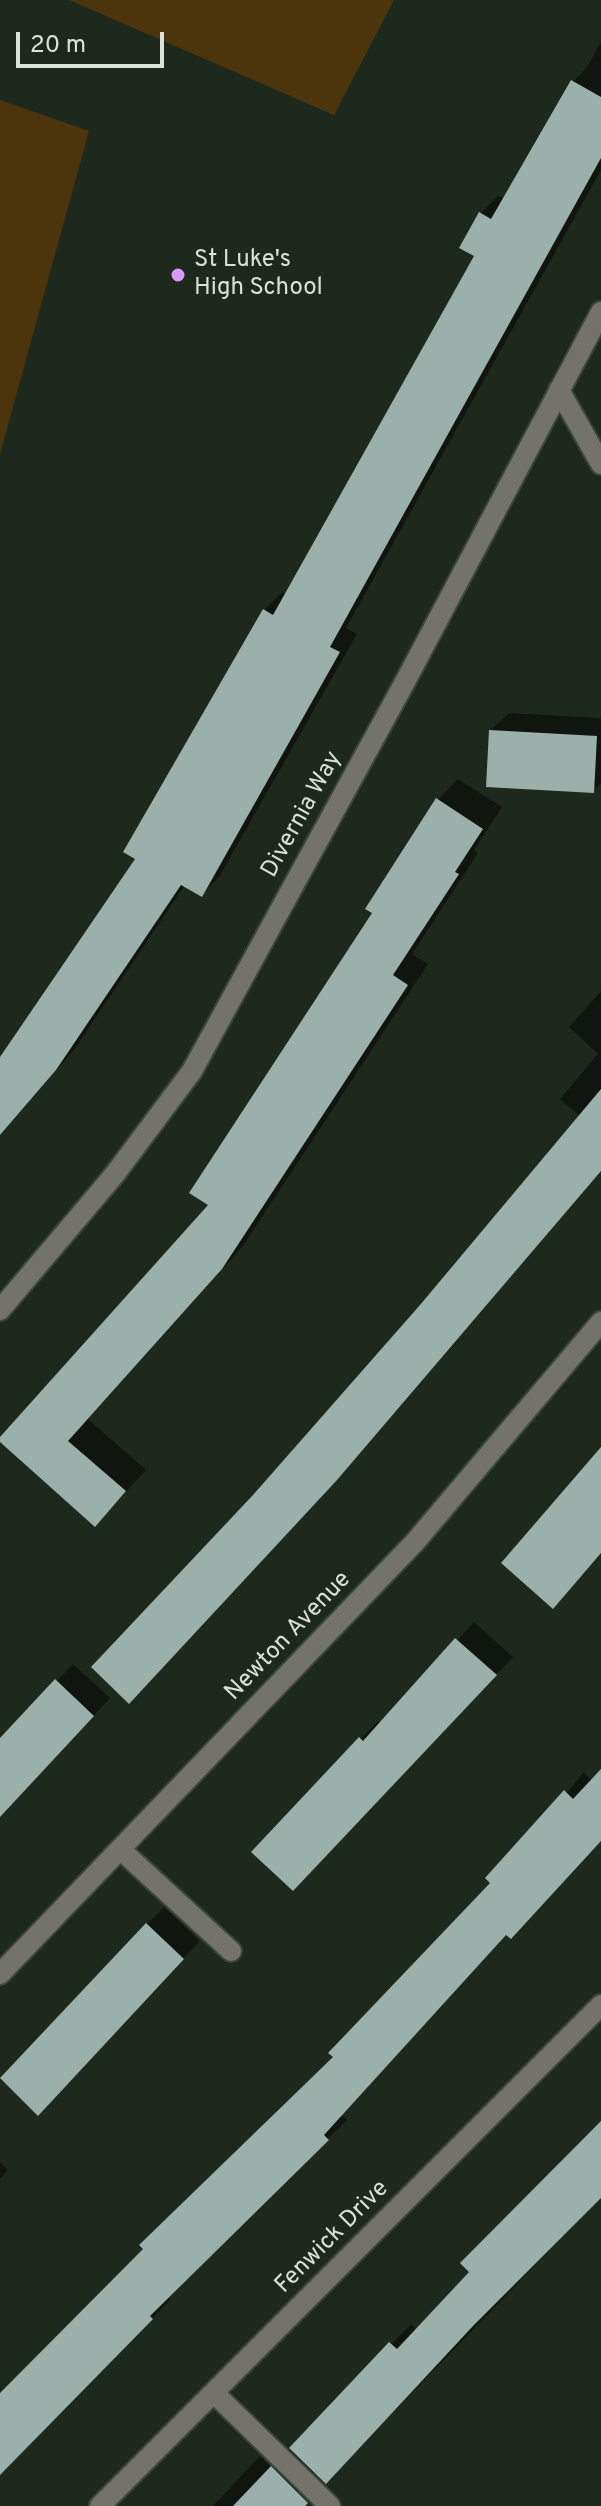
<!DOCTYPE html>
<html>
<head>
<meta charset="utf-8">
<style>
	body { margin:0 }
	#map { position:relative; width:601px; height:2506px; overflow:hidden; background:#1e291d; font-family:Overpass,sans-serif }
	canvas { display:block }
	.scale { position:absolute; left:16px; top:32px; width:148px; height:36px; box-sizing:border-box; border:4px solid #dae1da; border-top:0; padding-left:10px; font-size:24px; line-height:28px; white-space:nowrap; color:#dae1da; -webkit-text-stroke:6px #1e291d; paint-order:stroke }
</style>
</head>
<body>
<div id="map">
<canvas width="601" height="2506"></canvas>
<div class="scale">20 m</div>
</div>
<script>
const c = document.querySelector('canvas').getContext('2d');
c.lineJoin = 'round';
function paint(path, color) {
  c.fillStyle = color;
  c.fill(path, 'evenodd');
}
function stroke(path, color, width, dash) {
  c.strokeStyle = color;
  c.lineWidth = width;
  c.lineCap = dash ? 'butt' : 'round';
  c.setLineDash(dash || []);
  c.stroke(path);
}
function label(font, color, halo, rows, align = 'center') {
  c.font = font + ' Overpass,sans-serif';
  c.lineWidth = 8;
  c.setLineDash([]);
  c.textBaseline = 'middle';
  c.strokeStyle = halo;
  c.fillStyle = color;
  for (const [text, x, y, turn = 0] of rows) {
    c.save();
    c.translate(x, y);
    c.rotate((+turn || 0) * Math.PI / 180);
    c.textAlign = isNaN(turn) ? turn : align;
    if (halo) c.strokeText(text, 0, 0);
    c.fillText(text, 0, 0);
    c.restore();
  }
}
paint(new Path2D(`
	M69 0H394L334 115Z
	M0 100 89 131 0 454Z`), '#4c340d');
paint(new Path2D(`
	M601 42V170L346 628 357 634 219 877 201 895 185 885 74 1050 0 1135V1058L138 858 264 610 282 592 287 595 477 256 480 214 498 196 505 199 573 82 587 67Z
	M509 713 601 718V783L593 791 491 730Z
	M458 779 502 807 474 850 478 853 412 954 428 964 243 1246 88 1419 146 1470 95 1525 1 1440 211 1204 438 800Z
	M601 991V1170L354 1460 146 1684 254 1497 422 1307 580 1116 560 1099 598 1054 569 1027Z
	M474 1622 513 1657 310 1871 254 1851 361 1738 378 1721 381 1724Z
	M73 1664 110 1698 0 1814V1741Z
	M584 1772 592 1781 601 1772V1840L507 1933 341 2114 347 2120 167 2296 171 2299 0 2474V2396L336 2057 493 1883Z
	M164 1907 200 1941 55 2096 147 1924Z
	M601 2124V2197L346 2461 316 2471 285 2506H213L260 2456 272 2468 411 2324 417 2330Z
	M0 2162 8 2170 0 2179Z`), '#0007');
paint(new Path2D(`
	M571 80 601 97V158L330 647 340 652 202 897 181 885 56 1070 0 1135V1057L135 859 123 852 263 609 273 615 474 256 459 248 479 212 491 219Z
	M489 730 597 736 594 793 486 787Z
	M436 798 483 829 455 872 459 874 393 975 408 985 222 1269 68 1441 126 1491 95 1527 0 1442V1437L208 1205 189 1193 372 913 365 909Z
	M601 1089V1171L337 1480 129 1704 91 1667 253 1495 420 1305Z
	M601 1447V1553L553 1609 501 1563Z
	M455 1638 497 1675 293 1891 251 1852 359 1737 363 1741Z
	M55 1679 94 1716 0 1817V1738Z
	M601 1769V1841L511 1939 506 1935 324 2135 329 2140 150 2316 153 2319 0 2475V2393L143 2249 139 2245 333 2057 328 2053 490 1883 485 1878 564 1790 573 1799Z
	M146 1923 184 1959 38 2116 0 2078Z
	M601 2121V2198L473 2326 326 2484 289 2448 389 2342 397 2349 469 2272 460 2263Z
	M271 2466 308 2503 305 2506H233Z`), '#9bb0ab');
const minor = new Path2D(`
	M559 390 601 464
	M0 1310 115 1174 192 1071 406 680 601 312
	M121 1850 231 1951
	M0 1974 415 1542 601 1322
	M214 2393 330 2506
	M100 2506 601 2005`);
stroke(minor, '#3c463b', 24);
stroke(minor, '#73736b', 20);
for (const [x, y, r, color] of [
	[178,275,8,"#d99af7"]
]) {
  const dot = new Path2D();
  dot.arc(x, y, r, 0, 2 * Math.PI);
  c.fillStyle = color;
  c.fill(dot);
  stroke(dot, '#1e291d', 3);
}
label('24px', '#dae1da', '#1e291d', [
	["St Luke's",194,261],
	["High School",194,289]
], 'left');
label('24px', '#dae1da', '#1e291d', [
	["Divernia Way",303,815,-61],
	["Newton Avenue",289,1637,-46],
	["Fenwick Drive",333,2238,-45]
]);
</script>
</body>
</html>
